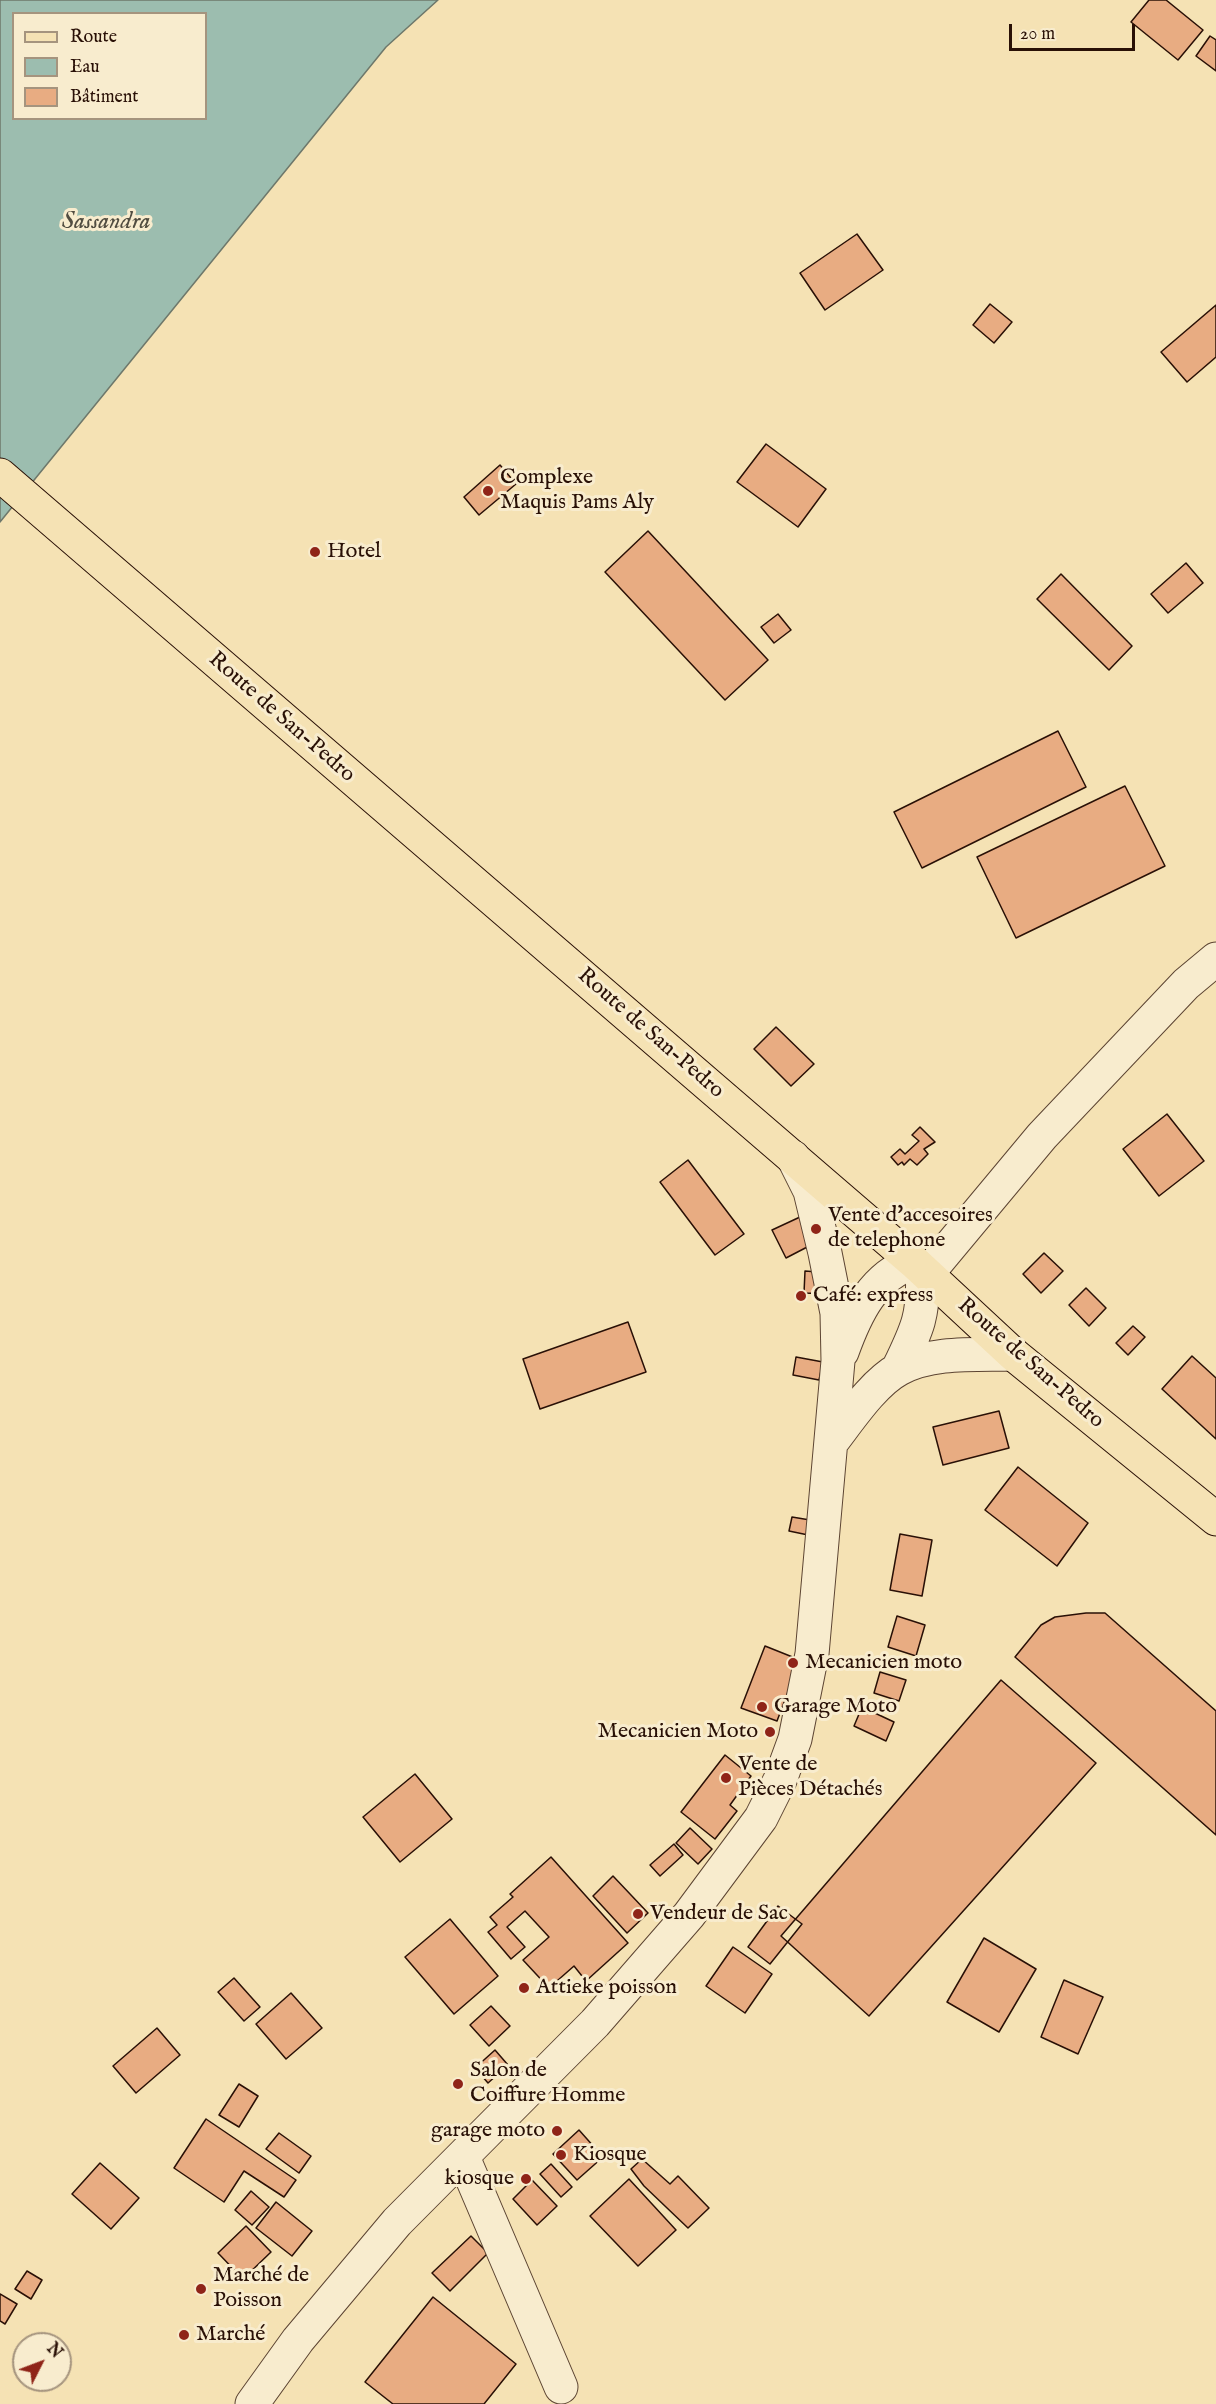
<!DOCTYPE html>
<html>
<head>
<meta charset="utf-8">
<style>
	body { margin:0 }
	#map { position:relative; width:1216px; height:2404px; overflow:hidden; background:#f5e2b4; font-family:"IM FELL English",serif }
	canvas { display:block }
	.legend { position:absolute; left:12px; top:12px; width:195px; height:108px; box-sizing:border-box; background:#f8ecce; border:2px solid #a5947e; margin:0; padding:8px 10px; list-style:none; font-size:18px; color:#291006 }
	.legend li { display:flex; align-items:center; gap:12px; height:30px }
	.legend b { width:30px; border:2px solid #a5947e }
	.north { position:absolute; left:12px; top:2332px; width:60px; height:60px; box-sizing:border-box; background:#f8ecce; border:2px solid #a5947e; border-radius:50%; rotate:48deg; font-size:16px; font-weight:700; line-height:24px; text-align:center; color:#291006 }
	.north::after { content:''; display:block; margin:auto; width:21px; height:27px; background:#8f2418; clip-path:polygon(50% 0,100% 100%,50% 72%,0 100%) }
	.scale { position:absolute; left:1009px; top:24px; width:126px; height:27px; box-sizing:border-box; border:3px solid #291006; border-top:0; padding-left:8px; font-size:18px; line-height:21px; white-space:nowrap; color:#291006; -webkit-text-stroke:4px #f8ecce; paint-order:stroke }
</style>
</head>
<body>
<div id="map">
<canvas width="1216" height="2404"></canvas>
<ul class="legend">
<li><b style="height:8px;background:#f5e2b4"></b>Route</li>
<li><b style="height:16px;background:#9cbdaf"></b>Eau</li>
<li><b style="height:16px;background:#e8ac82"></b>Bâtiment</li>
</ul>
<div class="north">N</div>
<div class="scale">20 m</div>
</div>
<script>
const c = document.querySelector('canvas').getContext('2d');
c.lineJoin = 'round';
function paint(path, color) {
  c.fillStyle = color;
  c.fill(path, 'evenodd');
}
function stroke(path, color, width, dash) {
  c.strokeStyle = color;
  c.lineWidth = width;
  c.lineCap = dash ? 'butt' : 'round';
  c.setLineDash(dash || []);
  c.stroke(path);
}
function label(font, color, halo, rows, align = 'center') {
  c.font = font + ' "IM FELL English",serif';
  c.lineWidth = 6;
  c.setLineDash([]);
  c.textBaseline = 'middle';
  c.strokeStyle = halo;
  c.fillStyle = color;
  for (const [text, x, y, turn = 0] of rows) {
    c.save();
    c.translate(x, y);
    c.rotate((+turn || 0) * Math.PI / 180);
    c.textAlign = isNaN(turn) ? turn : align;
    if (halo) c.strokeText(text, 0, 0);
    c.fillText(text, 0, 0);
    c.restore();
  }
}
const water = new Path2D(`
	M0 0H438L386 47 0 522ZM14 14H206V118H14Z`);
paint(water, '#9cbdaf');
stroke(water, '#6e786b', 1.5);
const building = new Path2D(`
	M1149 0H1166L1203 30 1178 60 1131 22Z
	M1210 36 1216 40V71L1196 56Z
	M857 234 883 270 825 310 800 273Z
	M990 304 1012 322 994 343 973 325Z
	M1216 305V357L1187 382 1161 352Z
	M766 444 826 489 798 527 737 482Z
	M500 465 516 484 479 515 464 497Z
	M648 531 768 660 725 700 605 572Z
	M1186 563 1203 583 1168 613 1151 594Z
	M1061 574 1132 646 1109 670 1037 599Z
	M778 614 791 630 774 643 761 627Z
	M1058 731 1086 787 922 868 894 812Z
	M1125 786 1165 866 1016 938 977 857Z
	M776 1027 814 1064 791 1086 754 1049Z
	M1167 1114 1204 1161 1159 1196 1123 1149Z
	M920 1127 935 1142 924 1149 928 1154 917 1165 910 1159 904 1165 902 1162 898 1165 891 1157 900 1149 905 1154 919 1141 912 1135Z
	M688 1160 744 1234 715 1255 660 1182Z
	M800 1217 813 1244 786 1258 772 1230Z
	M1044 1253 1063 1271 1041 1293 1023 1274Z
	M805 1271 830 1273 829 1294 804 1293Z
	M1086 1288 1106 1308 1089 1326 1069 1305Z
	M628 1322 646 1372 540 1409 523 1359Z
	M1133 1326 1145 1337 1128 1355 1116 1343Z
	M1192 1356 1216 1378V1439L1162 1389Z
	M796 1357 823 1362 819 1380 793 1375Z
	M999 1411 1009 1448 943 1465 933 1427Z
	M1018 1467 1088 1523 1057 1566 985 1510Z
	M792 1517 816 1521 813 1536 789 1531Z
	M900 1534 932 1540 922 1596 890 1590Z
	M1086 1613H1105L1216 1711V1835L1015 1657 1041 1625 1055 1617Z
	M897 1616 925 1625 916 1656 888 1647Z
	M765 1646 800 1660 777 1721 741 1708Z
	M880 1672 906 1680 899 1701 874 1693Z
	M1001 1680 1096 1763 869 2016 781 1936Z
	M862 1707 894 1722 886 1741 854 1726Z
	M725 1755 751 1776 730 1805 737 1811 715 1839 681 1812Z
	M415 1774 452 1819 400 1862 363 1817Z
	M690 1828 712 1849 698 1864 676 1843Z
	M674 1844 683 1855 660 1876 650 1865Z
	M551 1857 628 1943 586 1981 574 1966 549 1988 523 1960 549 1937 525 1911 507 1927 525 1947 511 1959 488 1932 497 1925 490 1917 513 1897 510 1894Z
	M613 1876 648 1913 627 1933 593 1896Z
	M778 1906 802 1924 770 1964 748 1947Z
	M450 1919 498 1976 454 2014 405 1957Z
	M984 1938 1036 1969 999 2032 947 2002Z
	M733 1947 772 1974 745 2013 706 1986Z
	M234 1978 260 2007 244 2021 218 1992Z
	M1064 1980 1103 1997 1078 2054 1041 2037Z
	M291 1993 322 2028 286 2059 256 2024Z
	M491 2006 510 2026 489 2046 470 2025Z
	M157 2028 180 2055 136 2093 113 2066Z
	M495 2050 508 2065 488 2083 475 2068Z
	M239 2084 258 2096 239 2127 219 2115Z
	M206 2119 296 2180 284 2197 244 2171 224 2202 174 2168Z
	M579 2130 603 2157 577 2180 553 2154Z
	M279 2133 311 2156 299 2173 266 2149Z
	M642 2159 670 2184 678 2176 709 2208 688 2228 644 2186 631 2169Z
	M100 2163 139 2198 111 2229 72 2194Z
	M551 2164 572 2187 561 2197 540 2174Z
	M629 2179 676 2230 638 2266 590 2216Z
	M532 2180 557 2206 537 2225 513 2199Z
	M251 2191 269 2207 252 2225 235 2210Z
	M276 2202 312 2231 292 2256 256 2228Z
	M246 2226 271 2252 243 2279 218 2253Z
	M471 2236 488 2253 450 2291 432 2273Z
	M27 2271 42 2280 31 2299 15 2289Z
	M0 2294 17 2304 5 2324 0 2321Z
	M433 2297 516 2364 484 2404H393L365 2382Z`);
paint(building, '#e8ac82');
stroke(building, '#291006', 1.5);
const minor = new Path2D(`
	M927 1274 1042 1136 1186 984 1216 959
	M463 2157 561 2387`);
const tertiary = new Path2D(`
	M842 1352C856 1313 873 1276 914 1262
	M898 1369C917 1330 925 1314 922 1270
	M831 1443C849 1420 873 1383 899 1369 932 1351 977 1355 1013 1354
	M252 2404 298 2340 397 2222 595 2023 689 1915 761 1818 780 1780 795 1739 812 1654 838 1361 837 1313 825 1253 810 1191 793 1157`);
const primary = new Path2D(`
	M0 475 914 1262 1013 1354 1216 1519`);
stroke(minor, '#5c4432', 35);
stroke(tertiary, '#5c4432', 35);
stroke(primary, '#291006', 35);
stroke(minor, '#f8ecce', 33);
stroke(tertiary, '#f8ecce', 33);
stroke(primary, '#f5e2b4', 33);
for (const [x, y, r, color] of [
	[488,491,6,"#8f2418"],
	[315,552,6,"#8f2418"],
	[816,1229,6,"#8f2418"],
	[801,1296,6,"#8f2418"],
	[793,1663,6,"#8f2418"],
	[762,1707,6,"#8f2418"],
	[770,1732,6,"#8f2418"],
	[726,1778,6,"#8f2418"],
	[638,1914,6,"#8f2418"],
	[524,1988,6,"#8f2418"],
	[458,2084,6,"#8f2418"],
	[557,2131,6,"#8f2418"],
	[561,2155,6,"#8f2418"],
	[526,2179,6,"#8f2418"],
	[201,2289,6,"#8f2418"],
	[184,2335,6,"#8f2418"]
]) {
  const dot = new Path2D();
  dot.arc(x, y, r, 0, 2 * Math.PI);
  c.fillStyle = color;
  c.fill(dot);
  stroke(dot, '#f8ecce', 2);
}
label('22px', '#291006', '#f8ecce', [
	["Complexe",500,478],
	["Maquis Pams Aly",500,503],
	["Hotel",327,552],
	["Vente d'accesoires",828,1216],
	["de telephone",828,1241],
	["Café: express",813,1296],
	["Mecanicien moto",805,1663],
	["Garage Moto",774,1707],
	["Mecanicien Moto",758,1732,"right"],
	["Vente de",738,1765],
	["Pièces Détachés",738,1790],
	["Vendeur de Sac",650,1914],
	["Attieke poisson",536,1988],
	["Salon de",470,2071],
	["Coiffure Homme",470,2096],
	["garage moto",545,2131,"right"],
	["Kiosque",573,2155],
	["kiosque",514,2179,"right"],
	["Marché de",213,2276],
	["Poisson",213,2301],
	["Marché",196,2335]
], 'left');
label('22px', '#291006', '#f8ecce', [
	["Route de San-Pedro",281,718,41],
	["Route de San-Pedro",650,1034,41],
	["Route de San-Pedro",1030,1364,41]
]);
label('italic 24px', '#514d41', '#f8ecce', [
	["Sassandra",106,223]
]);
</script>
</body>
</html>
